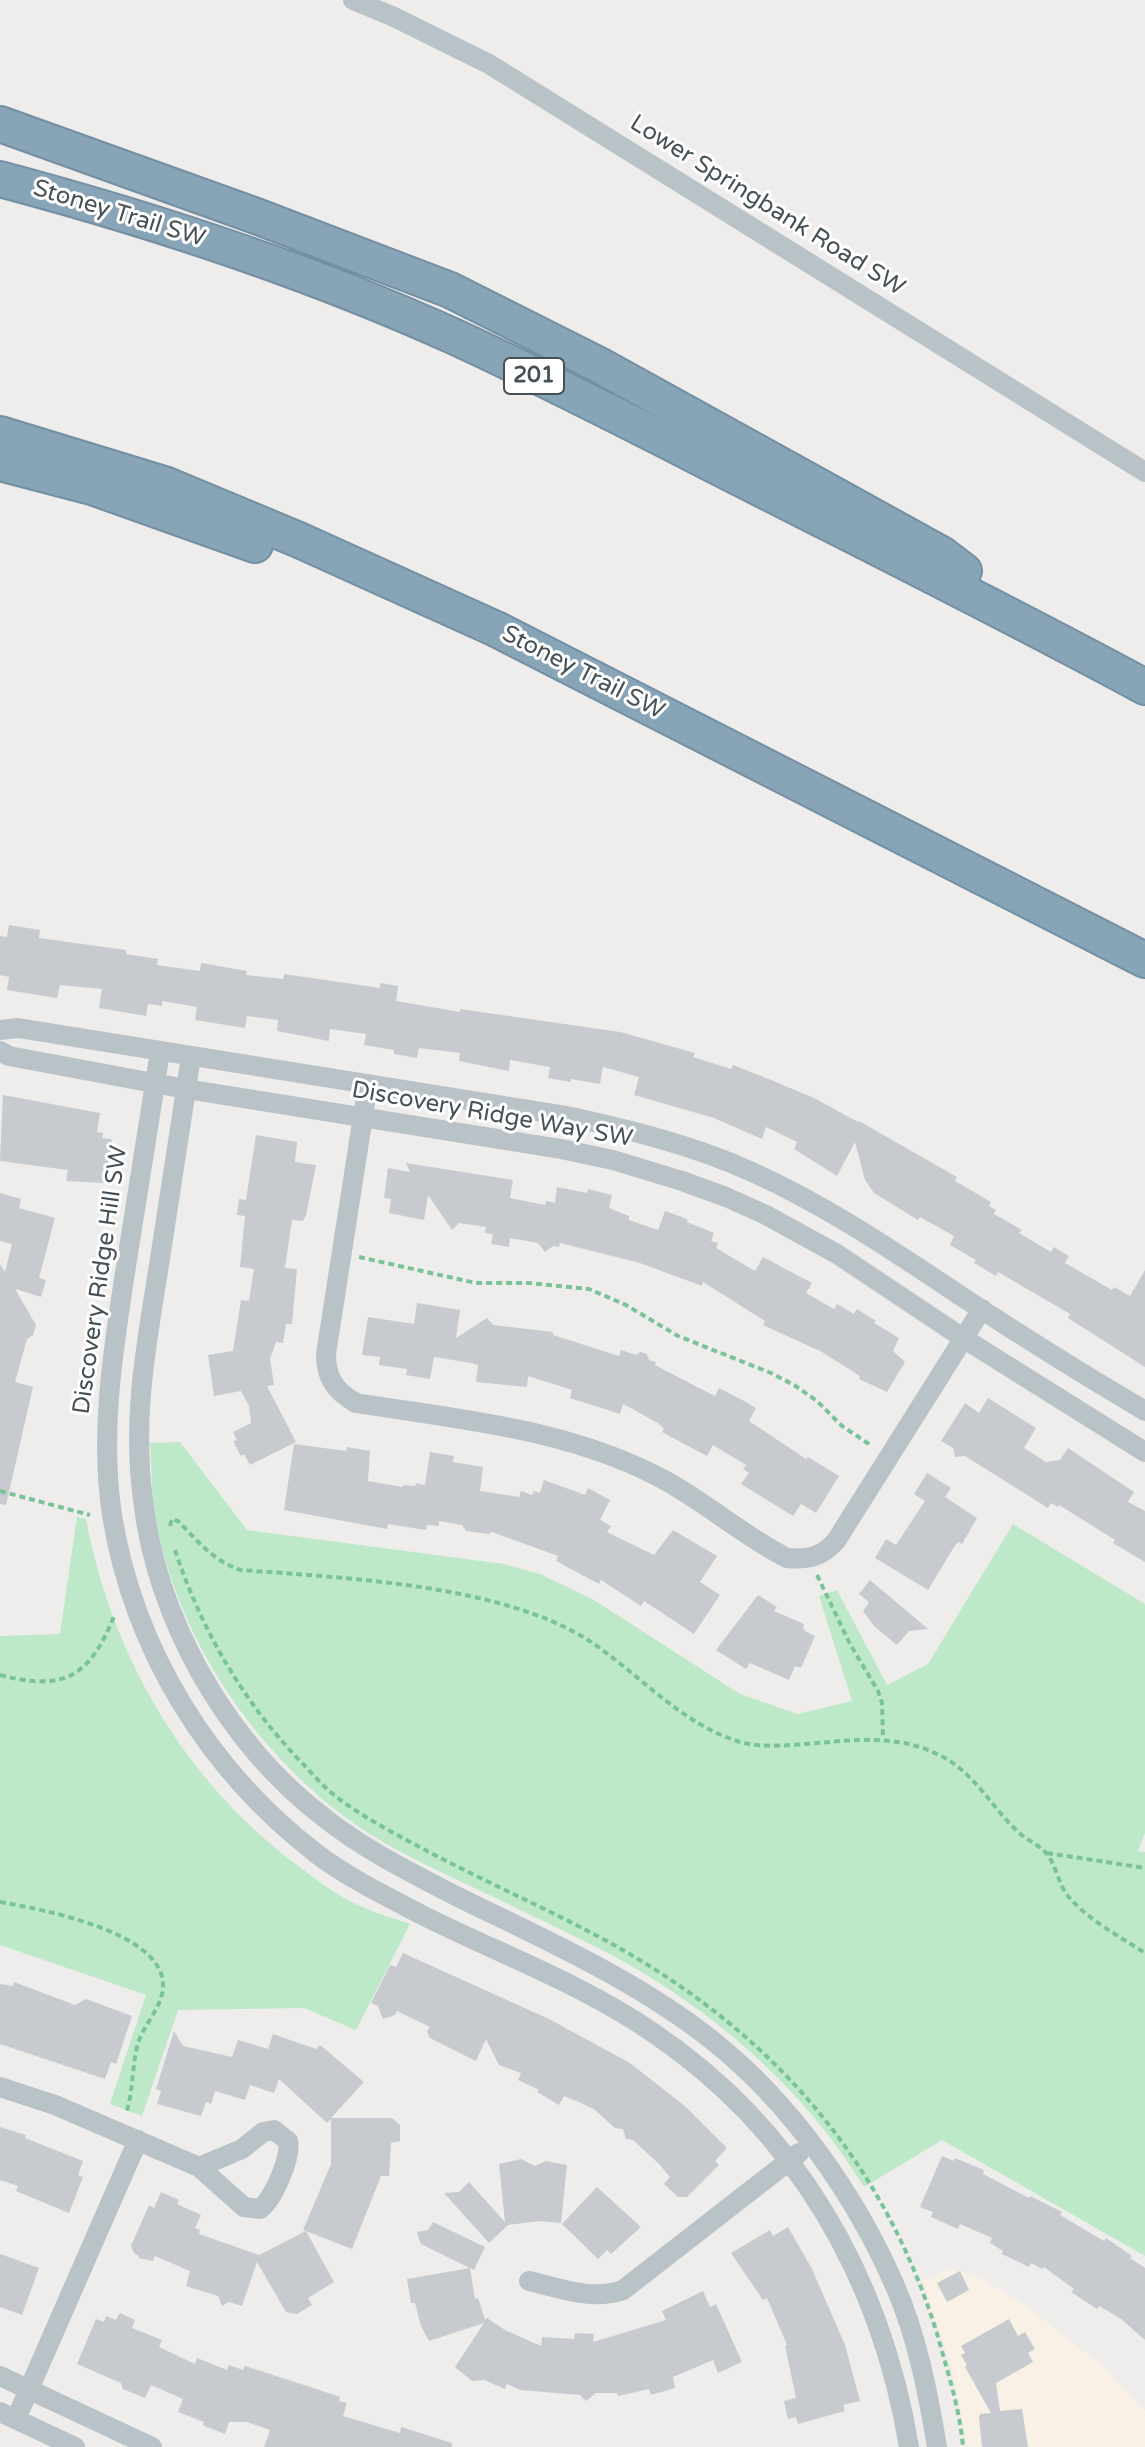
<!DOCTYPE html>
<html>
<head>
<meta charset="utf-8">
<style>
	body { margin:0 }
	canvas { display:block; background:#efecec }
</style>
</head>
<body>
<canvas width="1145" height="2447"></canvas>
<script>
const c = document.querySelector('canvas').getContext('2d');
c.lineJoin = 'round';
function paint(path, color) {
  c.fillStyle = color;
  c.fill(path, 'evenodd');
}
function stroke(path, color, width, dash) {
  c.strokeStyle = color;
  c.lineWidth = width;
  c.lineCap = dash ? 'butt' : 'round';
  c.setLineDash(dash || []);
  c.stroke(path);
}
function label(font, color, halo, rows, align = 'center') {
  c.font = font + ' "Varela Round",sans-serif';
  c.lineWidth = 6;
  c.setLineDash([]);
  c.textBaseline = 'middle';
  c.strokeStyle = halo;
  c.fillStyle = color;
  for (const [text, x, y, turn = 0] of rows) {
    c.save();
    c.translate(x, y);
    c.rotate((+turn || 0) * Math.PI / 180);
    c.textAlign = isNaN(turn) ? turn : align;
    if (halo) c.strokeText(text, 0, 0);
    c.fillText(text, 0, 0);
    c.restore();
  }
}
paint(new Path2D(`
	M949 2269 975 2276 1019 2301 1100 2364 1145 2411V2447H967L953 2372 923 2281Z`), '#f9f1e5');
paint(new Path2D(`
	M180 1442 247 1530 504 1564 540 1574 594 1600 740 1694 798 1714 852 1701 819 1596 837 1590 887 1685 928 1664 1013 1524 1145 1604V1833L1138 1851 1145 1852V2256L942 2140 864 2187C804 2088 710 2007 608 1953 574 1936 539 1919 504 1902 453 1877 396 1854 349 1820 250 1747 174 1632 154 1510 151 1488 152 1465 150 1443Z
	M77 1517 86 1519C112 1657 185 1781 297 1865 317 1880 336 1895 358 1905 375 1913 393 1918 410 1924L356 2030 304 2008 178 2010 142 2116 110 2104 146 1995 0 1945V1636L60 1634Z`), '#bde9c9');
paint(new Path2D(`
	M9 925 40 930 39 938 126 950V954L158 959 157 965 200 971 201 963 247 971 246 975 283 979 284 974 380 988V983L398 986 396 1001 460 1012V1009L620 1032 695 1053 693 1057 731 1069 733 1065 771 1080 814 1098 858 1122 859 1121 957 1177 955 1181 991 1202 989 1206 996 1210 994 1214 1022 1230 1019 1233 1051 1252 1054 1247 1069 1256 1065 1263 1112 1290 1114 1287 1130 1296 1145 1270V1367L1068 1318 1070 1314 998 1272 996 1276 974 1263 976 1260 950 1245 954 1236 920 1217 918 1220 874 1193 865 1180 855 1142 837 1176 794 1149 797 1142 766 1127 762 1139 714 1118 634 1095 639 1077 603 1067 600 1084 571 1079V1082L548 1078 550 1067 510 1060 509 1071 459 1061 460 1053 419 1048 417 1058 394 1054V1050L364 1045 366 1034 330 1029 329 1041 277 1031 278 1020 247 1016 245 1028 195 1020 197 1007 162 1001V1006L148 1004 146 1016 99 1008 102 989 60 985 57 998 7 990 9 977 0 975V936L7 937Z
	M3 1095 100 1113 97 1132 103 1133 102 1138 112 1139 106 1183 66 1181 68 1170 0 1161Z
	M256 1135 297 1142 295 1162 316 1165 306 1215 303 1221 292 1220 285 1268 297 1269 292 1324H286L283 1343 276 1342 270 1359 274 1385 267 1386 296 1442 250 1465 244 1454 241 1456 233 1441 237 1440 233 1432 251 1423 249 1406 241 1391 214 1396 208 1355 233 1351 241 1300 249 1301 254 1269 240 1267 245 1216 237 1215 239 1199 246 1200Z
	M406 1163 513 1180 510 1198 545 1205 546 1201 555 1203 557 1187 587 1193 588 1189 612 1195 609 1208 629 1216V1220L658 1230 665 1211 682 1217 688 1220 687 1222 714 1233 711 1241 718 1243 716 1248 755 1271 763 1257 812 1283 806 1293 834 1309 837 1304 854 1314 857 1309 876 1321 874 1323 899 1338 893 1351 905 1362 887 1392 859 1379 860 1376 822 1352 763 1325 765 1321 703 1282 702 1286 640 1263 560 1243 559 1247 553 1246 545 1252 538 1243 510 1238 509 1247 491 1244 493 1234 485 1233 486 1227 459 1223 452 1230 428 1195 424 1220 389 1213 391 1199 384 1198 388 1168 410 1172Z
	M0 1193 21 1199 19 1208 55 1218 39 1278 46 1280 41 1297 15 1289 36 1325 33 1335 27 1339 15 1382 33 1387 6 1505 0 1504V1264L5 1272 12 1244 0 1241Z
	M417 1303 460 1310 456 1338 487 1318 493 1325 553 1332V1335L619 1356 621 1350 636 1355 640 1352 647 1354 649 1360 656 1362 655 1365 699 1388 715 1396 719 1388 746 1402 756 1408 749 1421 806 1459 808 1457 839 1476 816 1513 801 1504 793 1516 741 1484 749 1473 743 1469 746 1465 713 1445 707 1456 662 1432 664 1429 658 1423 623 1404 620 1414 570 1398 572 1390 528 1376 527 1387 476 1382 478 1365 471 1363 434 1357 430 1379 406 1375 407 1369 379 1365 380 1357 362 1355 368 1317 414 1324Z
	M988 1398 1036 1428 1024 1448 1046 1462 1060 1460 1068 1448 1134 1492 1128 1502 1145 1511V1562L1113 1543 1115 1540 1059 1505 1058 1507 1051 1503 1048 1508 965 1456 955 1457 953 1448 941 1441 965 1403 979 1413Z
	M294 1444 346 1451 347 1447 370 1451 368 1481 403 1487V1485L415 1486 416 1483 425 1485 430 1452 454 1456 453 1462 483 1467 480 1491 519 1497 521 1491 532 1495 534 1491 540 1493 544 1480 585 1495 588 1488 610 1500 600 1520 611 1526 607 1532 654 1555 673 1530 717 1556 700 1582 720 1595 694 1634 644 1601 641 1606 601 1580 599 1584 556 1561 558 1556 492 1532 489 1534 466 1531 462 1525 439 1521V1526L427 1525 426 1530 388 1524 387 1529 284 1510Z
	M927 1473 951 1488 945 1497 977 1518 962 1544 958 1542 954 1547 928 1590 875 1558 886 1539 896 1545 925 1501 914 1494Z
	M870 1580 928 1629 909 1631 897 1645 875 1627 863 1611 869 1602 859 1594Z
	M758 1595 777 1607 774 1611 804 1624 803 1628 805 1631 815 1636 801 1668 795 1666 789 1680 750 1663 746 1669 716 1650Z
	M403 1953 549 2019 630 2063 686 2107 727 2148 715 2161 719 2165 687 2197H678L664 2184 670 2177 659 2164 633 2140 626 2139 623 2129 615 2128 595 2110 581 2103 564 2096 559 2105 537 2092 539 2090 518 2080 521 2073 499 2065 486 2039 476 2061 430 2038 427 2031 430 2027 397 2011 395 2015 383 2019 378 2006 371 2003 390 1965 396 1967Z
	M14 1982 75 2005 86 1999 132 2016 116 2064 111 2062 105 2079 0 2044V1984L13 1986Z
	M174 2031 183 2046 232 2057 238 2040 268 2049 273 2034 316 2049 320 2045 364 2082 331 2118H392L400 2125V2141L391 2143 389 2176H381L352 2249 306 2231 334 2282 308 2298 312 2305 297 2314 286 2312 257 2262 242 2306 229 2302 222 2306 218 2296 186 2286 190 2271 155 2256 153 2261 139 2258V2256L134 2253 131 2246 149 2205 154 2208 161 2192 179 2200 177 2204 201 2215 195 2228 200 2230 199 2234 259 2255 306 2231 303 2230 331 2164V2119L327 2123 279 2079 274 2093 250 2085 245 2100 215 2091 211 2104 206 2102 201 2116 157 2104 161 2091 156 2089Z
	M0 2127 26 2135 25 2138 83 2161 78 2175 83 2177 69 2213 16 2191 18 2186 0 2180Z
	M942 2156 954 2161 955 2158 984 2170 983 2174 1029 2198 1030 2196 1062 2212 1060 2215 1104 2241 1106 2238 1132 2256 1130 2258 1145 2268V2340L1120 2318 1099 2306 1097 2309 1071 2292 1074 2289 1044 2267 1042 2269 1031 2263 1029 2267 1002 2254 1003 2251 990 2243 992 2238 960 2224 958 2229 931 2217 933 2212 920 2207Z
	M521 2159 535 2166 546 2161 567 2165 561 2223 540 2221 508 2225 489 2243 444 2193 459 2192 469 2182 505 2222 499 2164Z
	M597 2187 641 2227 611 2254 607 2250 598 2259 562 2224Z
	M433 2222 485 2247 474 2270 421 2244 417 2232 428 2230Z
	M788 2227 812 2269 845 2345 860 2401 843 2405 845 2411 798 2424 796 2417 788 2419 784 2401 796 2398 785 2346 787 2345 767 2298 763 2300 731 2253 770 2230 773 2236Z
	M0 2254 39 2268 22 2315 0 2307Z
	M470 2268 475 2299 478 2298 485 2320 487 2318 505 2330 541 2346 542 2337 574 2339 575 2333 594 2334 593 2342 666 2320 662 2311 703 2291 710 2307 716 2304 742 2362 718 2373 713 2360 673 2377 675 2388 651 2395 649 2389 618 2396 617 2393H596L586 2401 580 2395 520 2390 507 2384 505 2389 484 2380 472 2381 455 2367 484 2323 429 2341 421 2326 415 2303H411L407 2279Z
	M960 2271 969 2290 947 2302 937 2283Z
	M120 2313 135 2320 132 2328 162 2340 159 2347 195 2364 197 2358 227 2370 229 2365 243 2370 245 2366 301 2384 340 2397 339 2401 347 2403 343 2416 400 2433 401 2427 452 2443V2447H264L270 2430 247 2422H229L225 2434 207 2427 203 2425 204 2422 178 2412 183 2399 151 2385 145 2398 123 2389 121 2383 77 2364 96 2319 104 2322 106 2316 116 2320Z
	M1009 2319 1018 2336 1025 2332 1035 2349 1028 2353 1033 2362 996 2383 1000 2411 1022 2409 1028 2447H982L979 2417 980 2414 991 2413 965 2367 967 2365 961 2355 965 2353 961 2346Z`), '#c7cace');
const motorway = new Path2D(`
	M0 124 256 216 450 290 599 365 943 555 964 571
	M0 179C154 220 307 270 453 336 562 386 668 442 775 496 899 559 1023 621 1145 687
	M0 434 167 485 299 540 496 629 1145 960
	M0 463 92 487 255 545`);
stroke(motorway, '#738fa2', 38);
stroke(new Path2D(`
	M359 1257 476 1283H529L589 1289 626 1305 678 1336 771 1373 794 1385 817 1401 842 1426 872 1446
	M0 1491 90 1515
	M170 1526 172 1519 178 1521C197 1540 214 1562 241 1570 345 1578 499 1584 588 1640 637 1672 680 1723 737 1741 755 1747 774 1746 791 1745 846 1742 894 1730 945 1758 976 1776 992 1807 1017 1831 1025 1839 1038 1844 1046 1853 1056 1864 1058 1884 1068 1896 1088 1920 1119 1936 1145 1953
	M175 1550C202 1632 246 1707 307 1768 315 1777 324 1787 334 1795 358 1814 386 1829 414 1844 482 1881 554 1911 621 1949 777 2038 886 2165 938 2337 948 2373 960 2410 963 2447
	M817 1575 850 1644 878 1691 882 1703 883 1739
	M0 1675C66 1692 90 1676 115 1614
	M1047 1853 1145 1868
	M0 1902C40 1909 161 1931 163 1984 164 2007 142 2025 137 2047 132 2069 133 2092 126 2114`), '#79c397', 4, [6, 4]);
stroke(new Path2D(`
	M353 0 392 16 489 64 1145 472
	M0 1030 18 1028 567 1116C630 1130 693 1145 752 1172 830 1207 899 1255 970 1302 1028 1340 1086 1376 1145 1411
	M0 1051 9 1056 186 1089 561 1149 613 1160 682 1181 726 1197 766 1215 837 1254 963 1338 1145 1452
	M160 1052C148 1128 136 1203 124 1279 112 1358 100 1436 112 1515 134 1651 209 1771 317 1854 350 1879 388 1897 424 1916 500 1954 582 1984 652 2032 796 2129 881 2277 909 2447
	M191 1057C180 1126 170 1196 159 1265 146 1347 132 1417 143 1500 150 1561 171 1620 201 1674 233 1730 274 1780 326 1819 365 1850 410 1872 454 1895 543 1939 635 1979 713 2041 791 2103 856 2196 895 2286 917 2336 928 2393 937 2447
	M368 1084 326 1354C326 1378 335 1391 356 1403 462 1420 573 1429 668 1482 709 1505 745 1537 787 1558 807 1560 822 1557 836 1541L982 1309
	M0 2087 55 2105 199 2167
	M274 2130 288 2141C292 2156 273 2200 260 2209L244 2207 199 2167 242 2149 263 2132Z
	M529 2281C560 2288 592 2301 623 2290L799 2153
	M0 2376 152 2447
	M0 2412 75 2447
	M16 2419 138 2140`), '#b8c2c7', 20);
stroke(motorway, '#88a4b7', 34);
for (const [x, y, w] of [
	[534,376,60]
]) {
  const box = new Path2D();
  box.roundRect(x - w / 2, y - 18, w, 36, 6);
  c.fillStyle = '#fff';
  c.fill(box);
  stroke(box, '#465157', 2);
}
label('bold 22px', '#465157', null, [
	["201",534,376]
]);
label('24px', '#465157', '#fff', [
	["Lower Springbank Road SW",767,206,32],
	["Stoney Trail SW",119,214,17],
	["Stoney Trail SW",583,673,27],
	["Discovery Ridge Way SW",492,1115,10],
	["Discovery Ridge Hill SW",101,1280,-82]
]);
</script>
</body>
</html>
